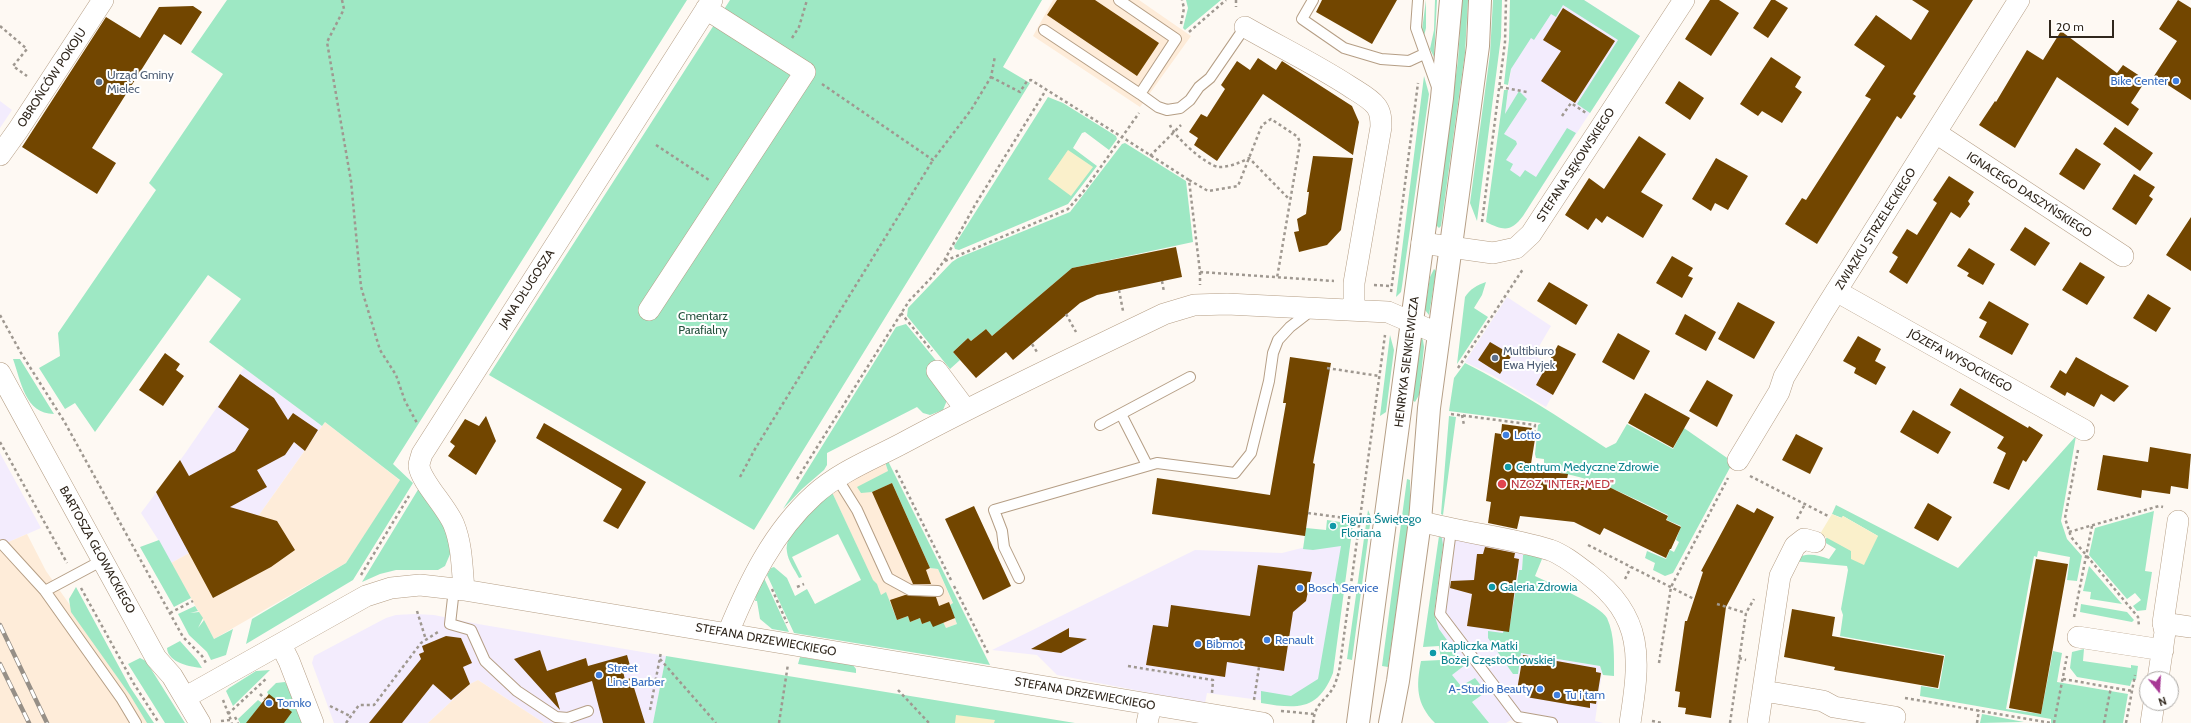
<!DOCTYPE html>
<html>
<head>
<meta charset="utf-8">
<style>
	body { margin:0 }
	#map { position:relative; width:2191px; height:723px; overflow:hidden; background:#fef9f3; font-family:Cabin,sans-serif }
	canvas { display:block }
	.north { position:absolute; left:2139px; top:671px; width:40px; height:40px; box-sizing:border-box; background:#fff; border:1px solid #aca9a5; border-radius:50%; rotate:162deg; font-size:11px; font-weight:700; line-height:16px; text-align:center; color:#30271d }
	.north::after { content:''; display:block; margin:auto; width:14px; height:18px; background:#a73895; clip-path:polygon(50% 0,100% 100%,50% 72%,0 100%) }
	.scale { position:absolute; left:2049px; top:20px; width:65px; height:18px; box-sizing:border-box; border:2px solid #30271d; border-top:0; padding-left:5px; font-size:12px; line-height:14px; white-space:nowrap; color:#30271d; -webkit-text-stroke:3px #fff; paint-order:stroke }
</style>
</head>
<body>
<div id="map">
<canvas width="2191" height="723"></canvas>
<div class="north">N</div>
<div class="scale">20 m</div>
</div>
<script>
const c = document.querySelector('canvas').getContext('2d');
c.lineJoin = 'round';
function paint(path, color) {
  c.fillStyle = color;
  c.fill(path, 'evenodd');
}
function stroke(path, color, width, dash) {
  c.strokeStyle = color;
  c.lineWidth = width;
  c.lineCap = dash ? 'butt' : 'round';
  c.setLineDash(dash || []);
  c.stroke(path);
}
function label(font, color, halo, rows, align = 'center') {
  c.font = font + ' Cabin,sans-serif';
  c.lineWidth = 4;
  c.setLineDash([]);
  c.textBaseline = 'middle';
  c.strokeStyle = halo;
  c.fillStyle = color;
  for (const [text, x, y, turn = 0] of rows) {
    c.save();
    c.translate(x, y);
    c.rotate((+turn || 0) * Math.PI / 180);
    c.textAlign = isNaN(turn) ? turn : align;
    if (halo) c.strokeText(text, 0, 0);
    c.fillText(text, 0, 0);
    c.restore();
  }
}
paint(new Path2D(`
	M1516 0H1584L1640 36 1537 194 1495 188 1511 69Z
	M0 101 12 110 0 128Z
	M1507 297 1551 326 1534 355 1564 374 1546 407 1492 375 1465 362Z
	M244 368 322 426 259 515 171 563 159 541 141 513 184 455Z
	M0 453 41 528 4 544 0 539Z
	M1439 536 1523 553 1522 570H1519L1521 653 1600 666 1602 673 1595 721 1603 723H1517L1511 720 1506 723H1489L1472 702 1486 692 1461 686 1451 675 1465 665 1439 629 1434 614 1443 545Z
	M1345 537 1328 673 1290 704 1207 693 1205 703 1197 702 1057 675 1037 655 992 650 1195 550 1282 553Z
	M414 614 434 615 478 624 666 656 653 723H544L478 680 470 684 428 723H334L312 663 314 656 386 618 396 615Z`), '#f3ecfd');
paint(new Path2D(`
	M1053 0H1139L1191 36 1140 107 1033 36Z
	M325 422 401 481 346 563 214 639 171 563 259 515Z
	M885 462 892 483 930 568 938 569 953 604 950 605 957 624 946 628 897 620 881 600 831 490Z
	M27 534 46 571 153 723H0V539L4 544Z
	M478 680 544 723H428L470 684Z`), '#feecd9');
paint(new Path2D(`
	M227 0H687L393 464 413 483 353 580 246 644 252 619 346 563 400 480 325 422 322 426 209 342 241 299 208 275 95 432 75 403 65 409 39 368 60 356 58 333 156 190 149 183 223 74 191 52Z
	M730 0H1042L1003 67 1030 83 754 530 489 375Z
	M1186 0H1221L1185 30 1183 28 1188 8Z
	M1426 0V28L1424 36 1422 30Z
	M1435 0H1437L1434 57 1430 49 1434 30Z
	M1462 0H1468L1465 53 1441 226 1439 228 1436 225 1458 60Z
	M1493 0H1502L1501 37 1477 221 1470 203 1490 54Z
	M1510 0H1584L1640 36 1590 113 1577 104 1618 40 1563 5 1556 17 1551 14 1534 40 1531 38 1511 69 1508 85 1504 84 1509 40Z
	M1424 76 1429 94 1402 286 1401 292 1396 297Z
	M1504 90H1508L1505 114 1519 91 1527 99 1504 134 1516 141 1517 144 1506 160 1513 164 1510 170 1520 177 1525 170 1536 177 1567 128 1576 133 1523 216C1511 232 1504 231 1486 222Z
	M1048 97 1063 103 1116 136 1117 139 1109 150 1085 132 1082 133 1073 148 1097 166 1068 204 959 250 955 249 954 246Z
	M1125 143 1186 181 1193 242 1072 268 992 336 986 329 971 341 968 338 953 352 960 360 950 369 907 316 908 308 952 262 958 258 1070 212 1122 144Z
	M1434 269 1436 271 1429 315 1425 310 1430 277Z
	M1486 282 1482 295 1474 308 1488 317 1457 364 1465 297C1470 289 1477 285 1486 282Z
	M906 324 938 363 948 398 943 410 930 415 923 413 917 407 827 453V465L824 470 802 489 783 509 896 327Z
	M1390 335 1394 350 1386 412 1380 416Z
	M1421 337 1423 340 1424 347 1419 395 1415 402 1412 400Z
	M13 359H20L54 414C25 414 21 381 13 359Z
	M1465 363C1514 388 1559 417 1606 448L1616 443 1627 424 1673 449 1682 432 1681 426 1733 462 1673 573 1665 576 1653 570 1655 563 1645 558 1647 551 1666 559 1670 550 1674 552 1679 542 1676 540 1681 526 1667 520 1668 515C1629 496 1592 476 1548 471L1544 463V459L1536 458 1535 454 1538 425 1541 423 1449 411 1454 378Z
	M1449 416 1456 417 1443 515 1441 514Z
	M2076 436 2061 521 2067 539 2082 556 2077 581 2067 580 2070 557 2038 551 2037 557 2034 556 2006 709 2041 714 2053 651 2062 653 2057 682 2128 694 2123 723H2051V719L1920 696 1921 686 1939 689 1945 655 1840 636 1843 615 1841 609 1848 570 1847 566 1792 561C1805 552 1815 554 1829 559L1836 549 1824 542 1827 537 1852 551 1878 536 1843 516 1842 518 1832 514 1836 505 1958 568Z
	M888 461 990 665 794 633 767 575 771 568 774 567 787 578 795 596 807 589 815 604 861 580 838 534 792 557 802 577 799 578C795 570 788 561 787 552 783 531 817 504 831 490L873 580 877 584 881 595 886 592 897 620 908 616 910 622 920 618 922 624 932 620 943 622 946 628 957 624 950 605 953 603 938 569 930 568 892 483 872 492 861 493 857 487 888 471 885 462Z
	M1407 479 1410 480V512L1388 667 1382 666Z
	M419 488 445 526 451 552 445 566 438 570H396L380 574 362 582Z
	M1368 510 1371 517 1352 660 1347 659Z
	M2154 511 2145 571 2152 572 2146 610 2137 611 2133 606 2141 600 2135 593 2127 599 2089 555 2095 528Z
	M1327 520 1353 524 1333 673C1318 711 1297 709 1261 703V691L1291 696 1318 679 1341 546 1313 550 1303 549 1306 528 1326 530Z
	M1439 536 1442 538 1443 545 1434 614 1439 629 1465 665 1452 675 1461 686 1475 678 1486 692 1472 702 1489 723H1435C1416 704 1416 686 1421 661L1441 660 1439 646 1423 647Z
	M159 540 191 598 174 607 140 547Z
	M1523 555H1534L1542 559 1535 576C1549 583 1600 605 1607 618 1615 635 1614 658 1614 676L1603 675 1600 666 1521 653 1518 674H1513L1488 638V631L1503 633 1505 623 1510 624 1519 570H1522Z
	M2089 566 2122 604 2090 599 2091 592 2083 591Z
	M764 578 789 632 772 629 760 619 757 601H755L757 591Z
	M76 587 130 687 154 723H147L130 695 71 612 69 599Z
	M2081 604 2127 612 2134 620 2132 622 2080 612Z
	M195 606 198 611 190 613 199 612 203 618 198 628 204 620 214 639 233 629 226 655 211 660 207 652 189 635 178 614Z
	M180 641 197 660 202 668C191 667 168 663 167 648Z
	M2084 649 2083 661 2131 668V665L2138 666 2136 680H2132L2130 686 2077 677 2070 668 2072 652Z
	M666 656 1075 723H653Z
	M800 657 853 665 856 669V673L798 664Z
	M140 658 146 661 185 723H165L128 664Z
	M270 670 233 706 226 691 229 688 256 671Z
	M285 682 287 685 302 723H284L267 692 276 683Z
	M258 700 262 703 247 723H240L238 719Z
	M1982 714 2024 722 1980 723Z`), '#9ee8c4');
paint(new Path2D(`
	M1068 150 1093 167 1071 196 1048 179Z
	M1832 514 1841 518 1843 516 1878 536 1864 565 1851 559V551L1820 534Z
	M956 715 995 720 994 723H955Z`), '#faf0cb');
paint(new Path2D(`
	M1057 0H1095L1159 43 1137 76 1047 15Z
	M1322 0H1397L1372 44 1316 12Z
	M1710 0H1719L1739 13 1711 56 1685 39Z
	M1771 0H1775L1788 8 1768 38 1753 28Z
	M1912 0H1973L1913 94 1916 96 1901 119 1897 116 1817 244 1785 224 1802 198 1806 200 1871 99 1865 96 1885 66 1854 45 1876 15 1911 40 1929 11Z
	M2178 0 2191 8V100L2154 76 2177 41 2159 29Z
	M193 6 202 12 181 45 164 34 92 148 116 163 97 194 22 147 106 17 140 38 159 7Z
	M1563 8 1615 41 1575 103 1541 81 1561 51 1543 40Z
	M2061 31 2117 73 2123 65 2146 80 2131 103 2139 109 2128 126 2057 77 2015 148 1979 125 1995 101 1996 102 2027 50 2043 60Z
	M1771 57 1801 77 1795 87 1802 92 1782 123 1762 111 1758 116 1740 104Z
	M1258 58 1276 70 1282 61 1352 106 1359 122 1353 155 1263 94 1217 161 1194 145 1198 138 1189 132 1201 114 1207 117 1225 89 1221 85 1237 61 1250 70Z
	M1679 81 1704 98 1690 120 1665 103Z
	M2115 127 2153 153 2140 171 2103 144Z
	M1639 136 1666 154 1641 192 1663 205 1643 238 1607 216 1602 223 1596 218 1588 230 1565 215 1589 178 1604 189Z
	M2076 148 2101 164 2084 190 2059 174Z
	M1313 156 1353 158 1341 230 1327 245 1299 252 1294 232 1299 231 1297 219 1306 214 1309 192H1307Z
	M1716 158 1748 176 1728 210 1715 203 1711 211 1692 199Z
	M2134 174 2155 187 2149 196 2153 199 2136 225 2112 209Z
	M1949 176 1974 192 1968 201 1970 204 1960 218 1951 212 1907 284 1889 272 1898 257 1892 253 1907 229 1917 235 1937 203 1933 200Z
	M2191 217V271L2166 255Z
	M2025 227 2050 243 2035 266 2010 250Z
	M1176 247 1182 277 1097 295 1080 303 1013 360 1006 352 976 378 953 352 968 338 971 341 986 329 992 336 1072 268Z
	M1969 248 1995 264 1983 285 1967 276 1969 273 1957 266Z
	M1672 256 1693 268 1688 276 1693 278 1682 298 1656 283Z
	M2080 262 2105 277 2087 305 2062 290Z
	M1549 282 1588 305 1576 325 1537 301Z
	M2148 294 2171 308 2156 332 2133 318Z
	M1989 301 2029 324 2012 355 1979 337 1987 322 1979 318Z
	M1738 302 1775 322 1754 359 1718 339Z
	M1685 314 1716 332 1706 351 1675 334Z
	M1618 333 1650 351 1634 380 1602 362Z
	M1858 336 1881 349 1875 361 1886 367 1876 385 1854 373 1856 368 1843 361Z
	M1490 342 1512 355 1500 374 1478 360Z
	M1558 345 1576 354 1553 395 1536 385Z
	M165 353 180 364 176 370 184 376 163 406 139 390Z
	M1290 357 1331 363 1313 463 1315 464 1305 536 1152 514 1157 478 1270 495 1286 403H1283Z
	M2076 357 2110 376 2129 386 2114 402 2101 394 2094 407 2067 392 2065 396 2050 387 2060 370 2066 374Z
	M240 374 274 398 288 420 293 413 318 430 305 451 294 442 285 455 257 470 267 487 230 507 277 521 295 550 271 567 213 598 156 492 180 460 189 476 235 451 249 429 218 407Z
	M1707 380 1733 395 1717 427 1689 411Z
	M1960 388 2028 428 2029 426 2043 435 2026 462 2023 460 2009 490 1993 483 2006 453 1997 448 2004 437 1950 405Z
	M1645 393 1690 418 1673 448 1628 423Z
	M1913 410 1951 432 1938 454 1900 432Z
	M486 416 496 441 476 475 448 456 455 446 450 442 465 419 479 426Z
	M544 423 646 482 618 529 603 521 622 489 536 438Z
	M1502 424 1532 428 1530 438 1535 439 1530 470 1568 474 1567 479 1587 482 1604 490 1607 486 1668 516 1666 520 1681 527 1671 549H1670L1666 558 1604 528 1600 535 1574 522 1520 516 1517 529 1488 523 1491 502 1486 501 1495 433 1501 434Z
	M1796 434 1823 448 1810 474 1782 460Z
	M2150 447 2191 454 2188 489 2171 486 2170 494 2142 490 2141 498 2097 490 2103 455 2148 462Z
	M892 483 930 568 926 570 931 584H913L872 492Z
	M1928 503 1952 517 1938 541 1914 528Z
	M1737 504 1754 513 1757 508 1774 517 1726 607 1711 718 1685 714 1686 708 1678 707 1680 692 1675 691 1685 621H1687L1703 572 1701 571Z
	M974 506 1011 586 983 600 945 519Z
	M1485 547 1515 553 1514 558 1519 559 1509 632 1467 626 1472 594 1450 588 1451 581 1474 580 1477 554H1483Z
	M2036 559 2068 564 2041 714 2009 708Z
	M1258 565 1312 572 1306 601 1293 612 1284 671 1227 662 1225 677 1146 665 1153 625 1168 627 1171 605 1250 616Z
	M905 595 936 597 939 606 949 602 955 618 933 627 930 621 922 624 920 618 910 622 908 616 897 620 890 600Z
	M1792 609 1835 617 1832 636 1944 656 1938 688 1834 670 1835 667 1784 657Z
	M1069 628V637L1087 639 1061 653 1031 649Z
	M446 636 461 638 472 663 463 667 470 684 451 700 433 684 402 723H369L421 659 419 654 424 652 422 646Z
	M540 650 547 671 586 658 588 666 627 655 631 669 623 671 625 680 631 678 645 723H603L592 681 555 693 560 710 514 659Z
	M1523 655 1596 668V672L1601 673 1596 704 1590 703V708L1526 697 1527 692 1517 690Z
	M269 694 292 712 284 723H246Z`), '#724600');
const lane = new Path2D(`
	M1313 0 1302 19 1344 48 1381 59 1409 61 1424 54
	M1418 0 1416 28 1437 87
	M1044 30 1140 94 1176 39 1119 0
	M1140 94 1158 107 1167 110 1180 108 1190 100 1199 87 1210 78 1245 27
	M1121 414 1147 465
	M1100 425 1190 377
	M837 478 857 510 888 578 910 590 938 591
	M1451 530 1440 614 1518 717 1552 723
	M3 545 45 591 121 698 136 723
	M1019 578 1004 547 1002 531 994 510 1157 463 1235 473 1251 453 1269 381 1273 353 1278 340 1290 327 1312 310
	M454 589 450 624 471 630 485 661 517 691 556 717 568 718 588 711
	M45 591 103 560`);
const street = new Path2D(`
	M1245 27C1280 47 1315 64 1349 86 1358 92 1370 98 1376 106 1381 112 1381 120 1381 127L1354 283V310
	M1936 133 2123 256
	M0 155 18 130 103 0
	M1422 243 1493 253 1516 248 1531 234 1684 0
	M1836 291 2084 430
	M649 310 805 72 706 9
	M937 371 966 410
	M0 373 156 658 172 676 200 723
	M1738 460 1779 392 1784 377 1823 312 2019 0
	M1420 521C1462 533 1509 537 1550 550 1564 555 1576 565 1588 574 1645 617 1640 659 1630 723
	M464 590C462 568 462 545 454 525 447 507 421 482 419 466 419 462 421 458 422 454L712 0
	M2163 623 2191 627
	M728 633C749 582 773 532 814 495 839 472 873 459 903 443 988 397 1077 356 1164 314L1194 305 1227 304 1388 312 1439 334
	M2078 637 2163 650
	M281 645 289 661 313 723
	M2158 679 2165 632 2163 623 2178 521
	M1764 691 1823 701 1834 707 1895 717
	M186 697 366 596 391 588 420 585 464 590 1263 723
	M1147 723 1151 705
	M1758 723 1780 576 1795 546 1804 539 1815 542
	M2151 723 2154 703`);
const secondary = new Path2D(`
	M1358 723 1442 98 1451 0
	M1390 723 1398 681 1420 521 1429 408 1478 46 1480 0`);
stroke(lane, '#b59e85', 12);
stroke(street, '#b59e85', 22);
stroke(secondary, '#b59e85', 24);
stroke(new Path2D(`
	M342 0 344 9 327 42 351 181 361 287 380 350 396 375 405 401 417 423
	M1236 0V7
	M1181 24 1184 8 1182 0
	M0 26 27 49 13 66 27 76
	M1189 32 1226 0
	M792 38 799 27 807 0
	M991 77 1020 92 1027 81 1031 80 1122 137 1139 113
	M822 84 933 160 971 110 991 77 995 56
	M1500 87 1527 92
	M1562 116 1571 103 1586 113
	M1170 125C1174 137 1207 166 1219 167 1230 167 1239 163 1249 158L1289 199
	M656 145 709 180
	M1150 156 1181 125
	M1189 180 1208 191 1238 186 1262 125 1271 119 1298 137 1300 143 1277 278
	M1482 222 1505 42 1506 0
	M945 261 1068 209 1083 192 1122 137 1189 180 1200 272 1334 281
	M1200 272V285
	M1162 281 1164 292
	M1374 285 1391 286
	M1119 290 1123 311
	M1391 292 1418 83
	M901 313 932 351
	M1066 314 1076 332
	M0 315 21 353 64 421 183 637 202 656 206 663
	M1032 344 1037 352
	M1327 368 1379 376
	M1458 368 1523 269
	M1451 414 1535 425 1534 436
	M1462 415 1464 425
	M0 442 67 563
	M2078 450 2065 518 2071 537 2138 617 2139 626
	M896 470 951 580
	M1750 476 1830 517
	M740 477 755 449 933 160
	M797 479 909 301 931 278 944 261 975 205 1046 90
	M1308 513 1360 520
	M1797 519 1805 504
	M2069 532 2159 506 2163 507
	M1588 545 1694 599
	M361 575 409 496
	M1625 579 1631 567
	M954 586 989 655
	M797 587 804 584
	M81 588 134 684 159 723
	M772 589 787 623
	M1717 604 1746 613
	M417 611 426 640
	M170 613 193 601
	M2074 617 2092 526
	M1739 658 1746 660
	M660 659 716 723
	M1659 663 1671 587 1728 478
	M1128 666 1213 680 1212 693
	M2063 679 2132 691
	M898 690 929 723
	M260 694 265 699
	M1905 698 2051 723
	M223 700 232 723
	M1254 700 1259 667
	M330 706 350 716
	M650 710 661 652
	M1281 711 1314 714
	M228 714 267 678
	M235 717 238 723
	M221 721 230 720
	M1652 721 1662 723
	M346 723 359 705H374L421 643 438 632
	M779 723 788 664
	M1313 723C1315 702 1325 702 1333 688 1336 683 1337 677 1339 672L1385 335
	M1730 723 1746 613 1754 599
	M1977 723 1979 710
	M2054 723 2067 656
	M2104 723 2111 687
	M2126 723 2135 675`), '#9f9890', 2.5, [3, 3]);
stroke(lane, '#fff', 10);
stroke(street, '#fff', 21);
stroke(secondary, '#fff', 22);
const rail = new Path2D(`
	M0 625 47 723
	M0 664 29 723`);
stroke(rail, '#968f87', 4.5);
stroke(rail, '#fff', 3, [9]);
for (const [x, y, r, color] of [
	[2176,81,4,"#3f7fe0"],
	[99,82,4,"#5c6f8a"],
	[1495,358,4,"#5c6f8a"],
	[1506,435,4,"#3f7fe0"],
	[1508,467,4,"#0f9aa8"],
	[1502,484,5,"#e0444e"],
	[1333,526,4,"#0f9aa8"],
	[1492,587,4,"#0f9aa8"],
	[1300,588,4,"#3f7fe0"],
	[1267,640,4,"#3f7fe0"],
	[1198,644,4,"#3f7fe0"],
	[1433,653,4,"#0f9aa8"],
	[599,675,4,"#3f7fe0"],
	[1540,689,4,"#3f7fe0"],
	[1557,695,4,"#3f7fe0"],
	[269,703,4,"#3f7fe0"]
]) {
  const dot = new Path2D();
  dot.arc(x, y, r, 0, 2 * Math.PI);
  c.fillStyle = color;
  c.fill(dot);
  stroke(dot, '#fff', 1.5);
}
label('12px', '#4e5e75', '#fff', [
	["Urząd Gminy",107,75],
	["Mielec",107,89],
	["Multibiuro",1503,351],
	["Ewa Hyjek",1503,365]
], 'left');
label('12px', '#30271d', '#fff', [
	["OBROŃCÓW POKOJU",52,78,-57],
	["STEFANA SĘKOWSKIEGO",1576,165,-57],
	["IGNACEGO DASZYŃSKIEGO",2029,195,33],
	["ZWIĄZKU STRZELECKIEGO",1876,229,-58],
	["JANA DŁUGOSZA",527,289,-57],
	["JÓZEFA WYSOCKIEGO",1960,361,29],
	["HENRYKA SIENKIEWICZA",1407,362,-83],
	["BARTOSZA GŁOWACKIEGO",97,550,61],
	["STEFANA DRZEWIECKIEGO",766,640,10],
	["STEFANA DRZEWIECKIEGO",1085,694,10]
]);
label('12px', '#366cbe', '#fff', [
	["Bike Center",2168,81,"right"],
	["Lotto",1514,435],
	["Bosch Service",1308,588],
	["Renault",1275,640],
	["Bibmot",1206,644],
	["Street",607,668],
	["Line Barber",607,682],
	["A-Studio Beauty",1532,689,"right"],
	["Tu i tam",1565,695],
	["Tomko",277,703]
], 'left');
label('12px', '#24503c', '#fff', [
	["Cmentarz",703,316],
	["Parafialny",703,330]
]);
label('12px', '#0d838f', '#fff', [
	["Centrum Medyczne Zdrowie",1516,467],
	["Figura Świętego",1341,519],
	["Floriana",1341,533],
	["Galeria Zdrowia",1500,587],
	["Kapliczka Matki",1441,646],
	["Bożej Częstochowskiej",1441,660]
], 'left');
label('12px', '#be3a42', '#fff', [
	["NZOZ \"INTER-MED\"",1511,484]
], 'left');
</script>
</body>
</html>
